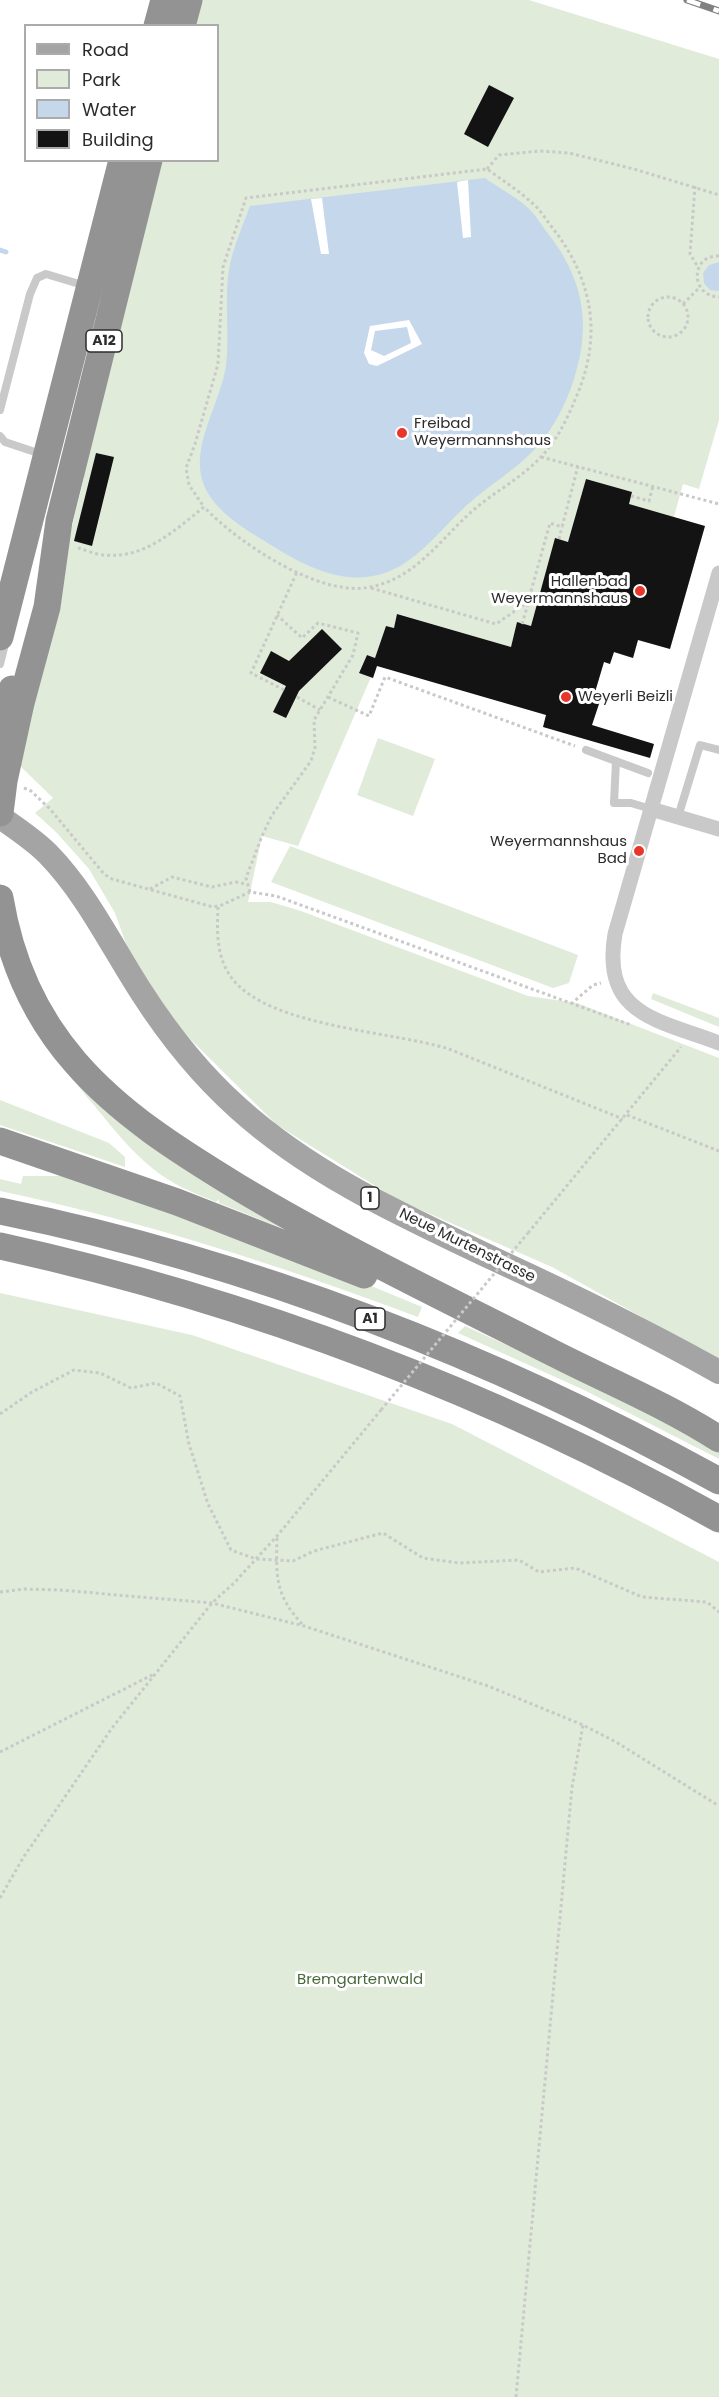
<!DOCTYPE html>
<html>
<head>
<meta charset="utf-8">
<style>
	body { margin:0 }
	#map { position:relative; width:719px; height:2397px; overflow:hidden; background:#fff; font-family:Poppins,sans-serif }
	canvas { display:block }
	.legend { position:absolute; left:24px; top:24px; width:195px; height:138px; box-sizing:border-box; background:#fff; border:2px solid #ababab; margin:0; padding:8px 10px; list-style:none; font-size:18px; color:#2c2c2c }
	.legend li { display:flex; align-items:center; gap:12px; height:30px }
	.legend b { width:30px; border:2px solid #ababab }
</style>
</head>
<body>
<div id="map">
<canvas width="719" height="2397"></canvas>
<ul class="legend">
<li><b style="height:8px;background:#a4a4a4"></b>Road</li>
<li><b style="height:16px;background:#e0ebd9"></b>Park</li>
<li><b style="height:16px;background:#c5d7eb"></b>Water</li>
<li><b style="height:16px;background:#131313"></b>Building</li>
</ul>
</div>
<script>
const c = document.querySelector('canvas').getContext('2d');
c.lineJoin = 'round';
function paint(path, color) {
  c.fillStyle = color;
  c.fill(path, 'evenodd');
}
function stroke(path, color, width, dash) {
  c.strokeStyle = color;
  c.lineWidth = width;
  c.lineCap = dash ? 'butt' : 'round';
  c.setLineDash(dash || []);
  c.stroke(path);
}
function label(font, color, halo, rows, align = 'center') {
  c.font = font + ' Poppins,sans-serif';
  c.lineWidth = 6;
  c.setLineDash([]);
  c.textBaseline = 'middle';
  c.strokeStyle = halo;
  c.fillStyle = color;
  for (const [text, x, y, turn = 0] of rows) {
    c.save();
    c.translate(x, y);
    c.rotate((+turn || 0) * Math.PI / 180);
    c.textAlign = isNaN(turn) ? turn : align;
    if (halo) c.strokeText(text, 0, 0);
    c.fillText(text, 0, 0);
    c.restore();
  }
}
paint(new Path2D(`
	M176 0H529L719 59V420L699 489 683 484 674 517 705 526 670 649 638 640 633 658 579 642 631 492 586 479 568 542 555 539 531 626 517 622 511 647 398 614 394 628 386 626 375 658 367 655 359 672 371 677 298 846 262 836 248 902H271L301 911 528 996 577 1003 719 1058V1360L552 1267 398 1200 277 1125 180 1029 129 952 115 913 89 869 56 832 35 813 53 798 14 760 84 478 78 476 134 161 218 160V26L169 25Z
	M378 738 435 759 413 816 357 795Z
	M290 846 578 955 569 983 553 988 271 882Z
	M9 979 47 1038 289 1231 219 1203V1199L216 1202C194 1193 171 1184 152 1168 130 1150 111 1126 93 1104 61 1065 28 1026 9 979Z
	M653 993 719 1018V1027L651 999Z
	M0 1100 109 1143 125 1157V1167L0 1125Z
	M23 1176H82L369 1285 422 1307 418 1317C282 1266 143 1221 0 1191V1179L21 1184Z
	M0 1293 192 1335 452 1424 719 1562V2397H0Z
	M465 1326 610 1392 719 1452V1459L584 1390 458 1333Z`), '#e0ebd9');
paint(new Path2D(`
	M485 178C499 188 515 196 527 207 535 214 540 223 546 231 583 277 592 323 574 379 566 404 553 430 534 450 514 471 489 485 467 505 436 533 411 573 366 577 327 581 290 557 258 537 235 523 206 503 201 475 194 441 221 400 226 366 230 334 224 301 229 269 233 248 242 227 250 206Z
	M719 262V291L710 290 704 283 703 273 709 265Z`), '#c5d7eb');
paint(new Path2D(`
	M468 180 471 237 463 238 457 182Z
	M322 198 329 254H321L311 199Z
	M409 320 422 344 377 366 369 364 364 353 370 326ZM407 327 411 343 384 356 371 350 375 331Z`), '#fff');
stroke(new Path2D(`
	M0 250 6 252`), '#c5d7eb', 5);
paint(new Path2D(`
	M489 85 514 98 488 147 464 134Z
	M96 453 114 457 92 546 74 541Z
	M586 479 632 492 629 504 705 526 670 649 638 640 633 658 614 652 610 664 604 662 593 699 600 701 592 725 654 744 650 758 543 727 546 715 377 666 373 678 359 673 367 655 375 658 386 626 394 628 397 614 511 647 517 622 531 626 555 538 568 542Z
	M322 629 342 649 299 691 286 718 273 712 286 686 260 673 271 651 289 661Z`), '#131313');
stroke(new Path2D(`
	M487 169 499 155 540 151 569 153 634 169 719 195
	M695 186 690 254 698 267
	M719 256C690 255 690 296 719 297
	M648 317a20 20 0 1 1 40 0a20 20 0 1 1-40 0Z
	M683 304 699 288
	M541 457 719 504
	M631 496 649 501 653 486
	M559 539 562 527
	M78 548C86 550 96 555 105 555 145 559 175 530 204 507L189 485 186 468 195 444 218 364 223 267 246 198 487 169C502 180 518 190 531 202 539 208 545 218 551 226 592 277 603 334 577 395 568 417 558 439 541 457 522 477 498 490 477 507 442 536 418 578 370 587 320 598 237 542 204 507
	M371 588 496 624 528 602 550 523 562 527 578 466
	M522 624 528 604
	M284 690 251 673 297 572
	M297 697 320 710
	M328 697 369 716 385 677 575 746
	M24 788 31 791 50 809 104 874 112 879 213 907 222 905 250 892 276 896 631 1025
	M150 889 172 877 212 887 236 882 246 884
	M250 892 246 878 262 836 272 815 311 761 315 748 314 720 353 655 358 633 318 623 302 638 277 615
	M218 907C217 931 216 956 231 977 267 1027 392 1031 449 1049L623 1119
	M571 1004 593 985 601 983
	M627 1115 719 1151
	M528 1233 681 1047
	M0 1414 32 1392 74 1370 100 1373 131 1388 156 1383 180 1396 189 1444 208 1504 231 1550 256 1559 293 1561 314 1551 383 1533 423 1558 459 1563 519 1560 539 1572 575 1568 642 1597 707 1602 719 1612
	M277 1538C276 1577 275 1595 303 1625
	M0 1592 25 1589 59 1590 212 1603 304 1626 488 1686 583 1725 616 1742 719 1806
	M0 1752 154 1674
	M0 1898 23 1858 112 1728 212 1603 234 1583 277 1536 381 1410
	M516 2397 572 1787 583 1725`), '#c9c9c9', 3, [3, 3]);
stroke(new Path2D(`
	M0 410 30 294 37 278 46 274 86 286
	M0 436 5 442 35 452
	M0 664 6 640
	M586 750 648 773
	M616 761 614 803H631L651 809
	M678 817 700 745 719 750`), '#c9c9c9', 8);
stroke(new Path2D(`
	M719 573 615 934C601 1015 658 1020 719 1043
	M651 809 719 829`), '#c9c9c9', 15);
stroke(new Path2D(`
	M0 817C16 828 34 840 48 854 87 894 112 947 142 993 169 1035 200 1074 238 1108 312 1175 404 1216 494 1259 570 1294 646 1331 719 1372`), '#a4a4a4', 24);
stroke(new Path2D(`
	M157 26 164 0
	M182 26 189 0
	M0 734 12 689
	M0 898C10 959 34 1015 75 1062 120 1114 179 1151 238 1187 340 1248 447 1299 553 1353 608 1381 666 1405 719 1439
	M0 1141 177 1202 364 1275
	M0 1211C251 1262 495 1357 719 1481
	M0 1246C253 1302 493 1393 719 1519`), '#939393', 27);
const rail = new Path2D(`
	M687 0 719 11`);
stroke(rail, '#818181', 7);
stroke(rail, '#fff', 4.5, [14]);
stroke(new Path2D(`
	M381 1410 528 1233`), '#c9c9c9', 3, [3, 3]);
stroke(new Path2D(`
	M0 637 122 160
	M0 813 4 781 21 703 47 607 59 521 149 160`), '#939393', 27);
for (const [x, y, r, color] of [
	[402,433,6,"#e7362b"],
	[640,591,6,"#e7362b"],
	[566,697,6,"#e7362b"],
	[639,851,6,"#e7362b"]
]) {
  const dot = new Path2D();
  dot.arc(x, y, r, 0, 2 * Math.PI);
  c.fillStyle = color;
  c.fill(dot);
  stroke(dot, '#fff', 2);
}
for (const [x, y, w] of [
	[104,341,36],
	[370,1198,18],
	[370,1319,30]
]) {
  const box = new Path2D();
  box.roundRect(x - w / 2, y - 11, w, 22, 4.5);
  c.fillStyle = '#fff';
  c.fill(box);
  stroke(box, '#2c2c2c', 1.5);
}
label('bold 14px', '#2c2c2c', null, [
	["A12",104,341],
	["1",370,1198],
	["A1",370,1319]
]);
label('15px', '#2c2c2c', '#fff', [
	["Freibad",414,424],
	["Weyermannshaus",414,441],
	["Hallenbad",628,582,"right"],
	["Weyermannshaus",628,599,"right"],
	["Weyerli Beizli",578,697],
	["Weyermannshaus",627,842,"right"],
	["Bad",627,859,"right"]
], 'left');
label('15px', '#2c2c2c', '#fff', [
	["Neue Murtenstrasse",467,1246,26]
]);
label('15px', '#49683a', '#fff', [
	["Bremgartenwald",360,1980]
]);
</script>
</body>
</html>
